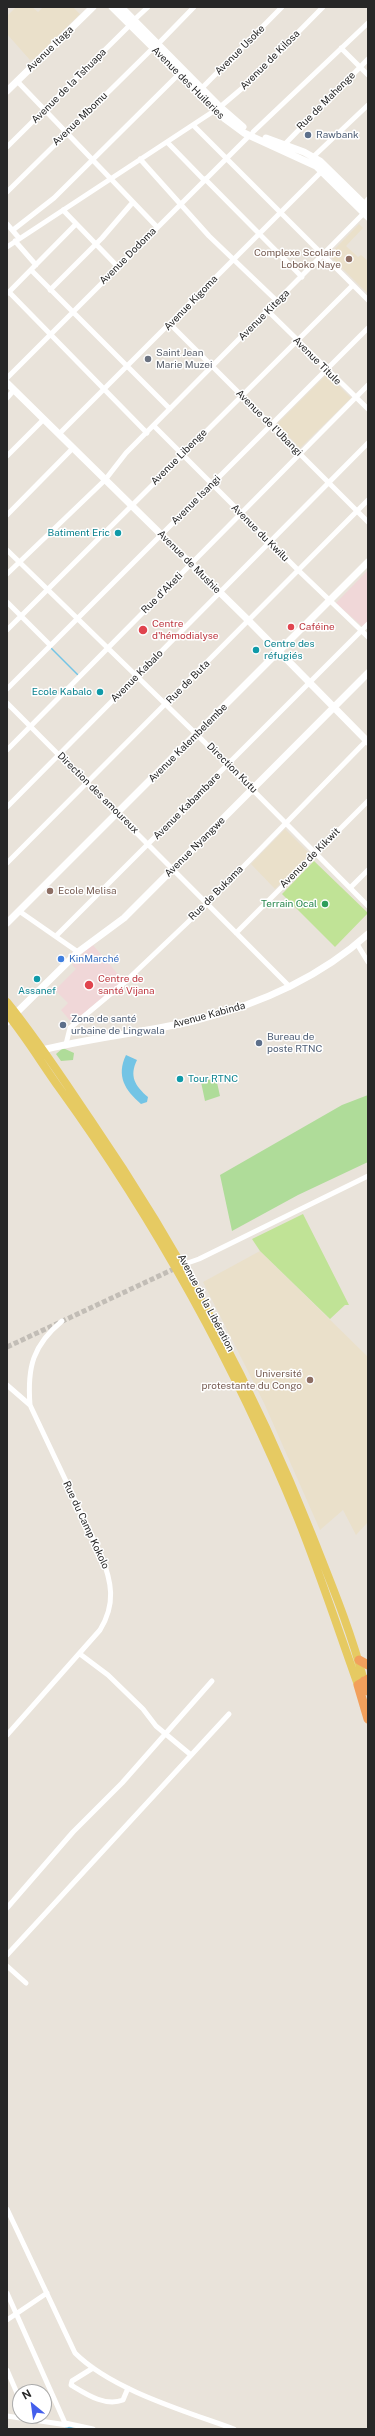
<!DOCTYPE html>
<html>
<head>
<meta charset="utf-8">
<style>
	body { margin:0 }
	#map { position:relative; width:375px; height:2436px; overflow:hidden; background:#e9e3da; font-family:"Public Sans",sans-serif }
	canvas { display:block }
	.frame { position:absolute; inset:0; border:8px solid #272727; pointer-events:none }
	.north { position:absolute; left:12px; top:2384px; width:40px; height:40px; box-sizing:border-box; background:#fff; border:1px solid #a9a9a9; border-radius:50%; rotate:331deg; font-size:11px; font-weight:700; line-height:16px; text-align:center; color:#272727 }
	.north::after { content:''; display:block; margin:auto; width:14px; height:18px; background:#445fec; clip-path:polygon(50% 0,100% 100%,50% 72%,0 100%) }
</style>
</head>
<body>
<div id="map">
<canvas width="375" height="2436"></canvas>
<div class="frame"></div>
<div class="north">N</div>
</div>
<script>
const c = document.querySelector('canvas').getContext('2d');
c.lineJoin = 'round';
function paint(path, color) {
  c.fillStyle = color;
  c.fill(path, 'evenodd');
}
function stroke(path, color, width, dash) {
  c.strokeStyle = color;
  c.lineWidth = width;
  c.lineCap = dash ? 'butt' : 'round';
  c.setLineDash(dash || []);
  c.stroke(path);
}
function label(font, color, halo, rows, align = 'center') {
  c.font = font + ' "Public Sans",sans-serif';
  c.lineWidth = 3;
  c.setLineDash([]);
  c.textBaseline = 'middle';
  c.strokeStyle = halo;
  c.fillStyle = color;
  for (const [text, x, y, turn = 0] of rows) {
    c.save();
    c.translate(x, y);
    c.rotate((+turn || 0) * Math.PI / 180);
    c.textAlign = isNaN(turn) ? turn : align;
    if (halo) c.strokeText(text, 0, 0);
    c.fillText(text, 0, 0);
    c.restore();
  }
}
paint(new Path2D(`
	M16 7H32L38 12 43 7H73L80 14 34 59 30 60 7 34V16Z
	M359 224 363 228 346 246 358 257 361 255 368 261 367 293 329 255Z
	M327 374 351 398 300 448 277 424Z
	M285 829 310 854 275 889 251 864Z
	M260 1251 368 1357V1522L356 1535 343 1510 320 1530 264 1403 203 1282Z`), '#eae0ca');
paint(new Path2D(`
	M368 570V621L363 627 336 603Z
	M92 944 123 980 72 1023 61 1010 68 1003 55 990 76 969 72 965Z`), '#f0d7d8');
paint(new Path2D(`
	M63 1048 74 1053 73 1060 61 1061 56 1054Z
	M216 1078 220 1096 205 1101 201 1082Z
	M368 1095V1162L298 1195 232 1231 220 1175 342 1105Z`), '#afdc99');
paint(new Path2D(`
	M314 861 368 913 335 947 282 894Z
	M303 1214 349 1305H345L330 1319 260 1251 252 1239Z`), '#c0e396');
paint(new Path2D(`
	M126 1055 137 1060C129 1076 135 1086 148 1097L147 1102 141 1104C125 1090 116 1076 126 1055Z`), '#73c4e5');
stroke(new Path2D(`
	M50 647 79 676
	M66 2427 76 2429`), '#73c4e5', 1.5);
stroke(new Path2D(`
	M7 1347 176 1268`), '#c2bdb6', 5, [5, 2.5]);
stroke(new Path2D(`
	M134 20 148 7
	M158 44 194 7
	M341 48 368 75
	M17 81 157 227
	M200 90 282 7
	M194 126 368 300
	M253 132 368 23
	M168 143 204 180
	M285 144 368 59
	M7 147 130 25
	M313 157 368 105
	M140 159 209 236 278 302
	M205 179 302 277
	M7 192 153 48
	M364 204 368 199
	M63 210 118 267
	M7 224 19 238
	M13 230 54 198 179 74
	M15 241 36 265
	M7 247 220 107 246 85 323 7
	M31 270 170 409
	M50 290 102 238 133 202
	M9 292 147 433
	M8 293 76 224
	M268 311 368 409
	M170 324 368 522
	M7 378 250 135
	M7 398 14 390
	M154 426 298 570 368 637
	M59 434 324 169
	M7 456 44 419
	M7 515 73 448
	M7 550 228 765 368 906
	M7 574 105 480 126 453 364 213
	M7 602 50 645
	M7 630 353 285
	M7 689 368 328
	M7 703 290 987
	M7 750 368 385
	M7 807 368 443
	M7 863 368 500
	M350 888 368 870
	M19 911 78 952
	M236 933 368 801
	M56 936 368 624
	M357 944 368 962
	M66 1044 70 1028 126 981 207 904 368 739
	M179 1266 199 1259 368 1176
	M7 1385 30 1405 101 1555C112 1582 116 1604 100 1630L7 1735
	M30 1405C27 1367 33 1345 62 1321
	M80 1654 108 1675 143 1709 156 1726 191 1755
	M7 1908 73 1832 122 1783 212 1681
	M7 1955 229 1714
	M7 1966 26 1983
	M7 2209 75 2353C112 2390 185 2411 234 2429
	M7 2293 65 2423 93 2429
	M7 2320 47 2293
	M93 2368 72 2381 71 2385C86 2394 105 2407 123 2400L128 2388
	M7 2370 20 2400
	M7 2416 67 2425`), '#fff', 5);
stroke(new Path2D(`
	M112 7 225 119 244 133 316 166 368 217
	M121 7 220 107 243 127
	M7 91 93 7
	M266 138 304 152 320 161 368 208
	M7 383 249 621 368 742
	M7 923 368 562
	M7 1022 78 952 124 918 368 673
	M38 1051C89 1038 142 1033 193 1021 258 1005 318 979 368 934`), '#fff', 7);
stroke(new Path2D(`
	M7 1002C37 1039 63 1079 90 1119 179 1249 254 1388 312 1535 331 1583 351 1631 364 1681
	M7 1014C26 1037 42 1064 60 1089 156 1222 236 1367 298 1519 320 1574 338 1629 358 1685`), '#e6ca62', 8);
stroke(new Path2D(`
	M359 1660 368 1665
	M368 1679 358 1685 368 1719
	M364 1681 368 1691`), '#f2a05c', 9);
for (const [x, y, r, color] of [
	[308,135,4,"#5c6f8a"],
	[349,259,4,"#8d6e63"],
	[148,359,4,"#6b7280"],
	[118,533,4,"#0f9aa8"],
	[291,627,4,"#e0444e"],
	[143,630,5,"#e0444e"],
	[256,650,4,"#0f9aa8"],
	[100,692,4,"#0f9aa8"],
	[50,891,4,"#8d6e63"],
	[325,904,4,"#2e9e5b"],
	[61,959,4,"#3f7fe0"],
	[37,979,4,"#0f9aa8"],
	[89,985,5,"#e0444e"],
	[63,1025,4,"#5c6f8a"],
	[259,1043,4,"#5c6f8a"],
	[180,1079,4,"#0f9aa8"],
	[310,1380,4,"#8d6e63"]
]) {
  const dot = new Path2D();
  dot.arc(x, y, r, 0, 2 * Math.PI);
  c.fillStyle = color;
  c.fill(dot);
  stroke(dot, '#fff', 1.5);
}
label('10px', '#272727', '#fff', [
	["Avenue Itaga",50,49,-44],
	["Avenue Usoke",240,50,-45],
	["Avenue de Kilosa",270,60,-45],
	["Avenue des Huileries",188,83,45],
	["Avenue de la Tshuapa",69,86,-45],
	["Rue de Mahenge",326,101,-45],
	["Avenue Mbomu",80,119,-44],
	["Avenue Dodoma",128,256,-45],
	["Avenue Kigoma",191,303,-46],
	["Avenue Kitega",264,315,-45],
	["Avenue Titule",317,361,45],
	["Avenue de l'Ubangi",269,423,45],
	["Avenue Libenge",179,457,-45],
	["Avenue Isangi",196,500,-45],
	["Avenue du Kwilu",260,533,45],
	["Avenue de Mushie",189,562,45],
	["Rue d'Aketi",162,593,-45],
	["Avenue Kabalo",137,676,-45],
	["Rue de Buta",188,682,-45],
	["Avenue Kalembelembe",188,743,-45],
	["Direction Kutu",232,768,45],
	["Direction des amoureux",98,793,45],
	["Avenue Kabambare",187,806,-45],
	["Avenue Nyangwe",195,847,-45],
	["Avenue de Kikwit",310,858,-45],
	["Rue de Bukama",216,893,-45],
	["Avenue Kabinda",209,1015,-15],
	["Avenue de la Libération",206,1303,62],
	["Rue du Camp Kokolo",86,1525,65]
]);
label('10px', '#4e5e75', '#fff', [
	["Rawbank",316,135],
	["Zone de santé",71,1019],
	["urbaine de Lingwala",71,1031],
	["Bureau de",267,1037],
	["poste RTNC",267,1049]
], 'left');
label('10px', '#785e54', '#fff', [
	["Complexe Scolaire",341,253],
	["Loboko Naye",341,265],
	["Ecole Melisa",58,891,"left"],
	["Université",302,1374],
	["protestante du Congo",302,1386]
], 'right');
label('10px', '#5b616d', '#fff', [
	["Saint Jean",156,353],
	["Marie Muzei",156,365]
], 'left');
label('10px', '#0d838f', '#fff', [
	["Batiment Eric",110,533],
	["Centre des",264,644,"left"],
	["réfugiés",264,656,"left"],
	["Ecole Kabalo",92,692],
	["Assanef",37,991,"center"],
	["Tour RTNC",188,1079,"left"]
], 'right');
label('10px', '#be3a42', '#fff', [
	["Centre",152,624],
	["d'hémodialyse",152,636],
	["Caféine",299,627],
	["Centre de",98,979],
	["santé Vijana",98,991]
], 'left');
label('10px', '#27864d', '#fff', [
	["Terrain Ocal",317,904]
], 'right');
label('10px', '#366cbe', '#fff', [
	["KinMarché",69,959]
], 'left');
</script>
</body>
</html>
